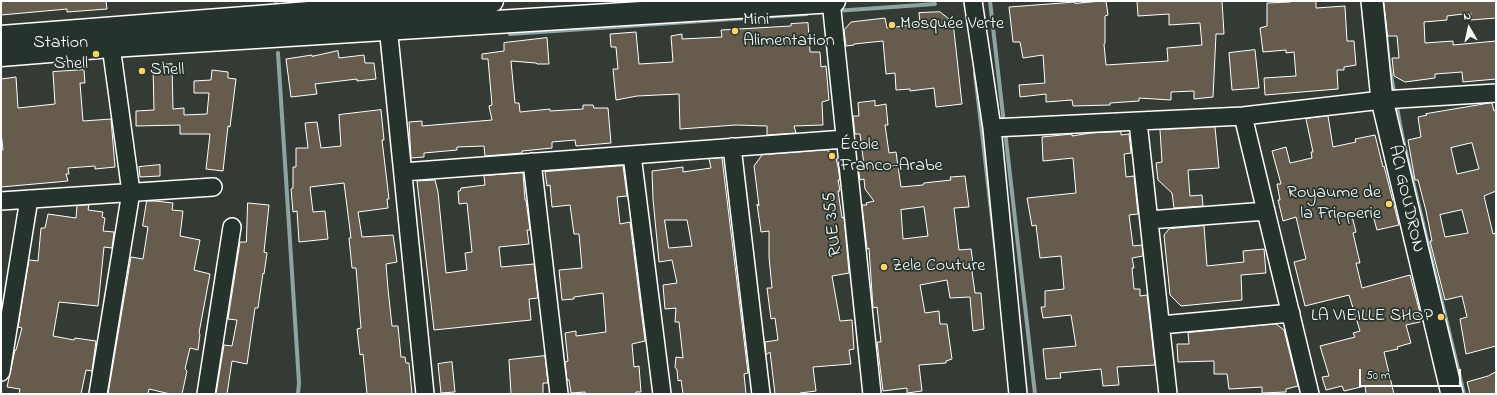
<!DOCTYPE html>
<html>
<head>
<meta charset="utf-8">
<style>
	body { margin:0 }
	#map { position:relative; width:1497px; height:395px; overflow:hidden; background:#333b34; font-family:"Indie Flower",sans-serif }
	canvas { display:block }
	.frame { position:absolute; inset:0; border:2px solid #fff; pointer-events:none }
	.north { position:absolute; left:1449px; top:8px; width:40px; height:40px; -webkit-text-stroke:3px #26332d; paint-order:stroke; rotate:351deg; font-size:11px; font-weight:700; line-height:16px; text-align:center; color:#fff }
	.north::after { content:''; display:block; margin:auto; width:14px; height:18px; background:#fff; clip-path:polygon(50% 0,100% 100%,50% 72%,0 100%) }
	.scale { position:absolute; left:1359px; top:369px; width:102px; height:18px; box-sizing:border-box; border:2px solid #fff; border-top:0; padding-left:5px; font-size:12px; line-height:14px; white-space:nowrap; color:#fff; -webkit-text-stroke:3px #26332d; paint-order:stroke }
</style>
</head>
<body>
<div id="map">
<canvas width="1497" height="395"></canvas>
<div class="frame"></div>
<div class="north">N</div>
<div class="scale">50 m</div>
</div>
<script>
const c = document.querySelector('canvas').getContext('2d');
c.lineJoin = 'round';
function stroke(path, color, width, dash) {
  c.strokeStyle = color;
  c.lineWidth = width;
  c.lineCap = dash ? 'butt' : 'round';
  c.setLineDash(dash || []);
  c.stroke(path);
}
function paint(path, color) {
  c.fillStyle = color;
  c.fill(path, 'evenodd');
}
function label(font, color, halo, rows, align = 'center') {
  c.font = font + ' "Indie Flower",sans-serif';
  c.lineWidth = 3.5;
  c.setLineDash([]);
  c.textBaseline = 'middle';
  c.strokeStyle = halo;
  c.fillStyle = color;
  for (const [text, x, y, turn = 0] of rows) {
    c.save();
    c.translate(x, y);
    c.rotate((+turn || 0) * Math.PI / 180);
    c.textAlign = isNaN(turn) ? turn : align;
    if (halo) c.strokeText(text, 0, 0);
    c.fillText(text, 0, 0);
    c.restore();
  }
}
stroke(new Path2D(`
	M276 1V2
	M990 1 1004 124
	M1383 1 1389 65 1395 96
	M835 11 935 4
	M510 34 807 14
	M278 53 299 383 298 394
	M975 73 997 261
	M1396 102 1403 140 1464 394
	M1005 131 1035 394`), '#8ea4a3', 4);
const building = new Path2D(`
	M1 1H106L107 9 67 12V9L1 15Z
	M1106 1 1108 15 1105 16V43L1104 44 1106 65 1168 61 1167 48 1202 45 1200 23 1169 25V14L1138 16 1137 1H1222L1224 34H1216L1213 97 1194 99V91L1171 92V100L1139 98V101L1110 103V105L1073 106 1072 100 1046 102V94L1020 97 1019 85 1045 83 1043 55 1023 58 1020 42H1013L1009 7 1075 2V3Z
	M1290 1H1316V8L1345 6 1347 41H1354L1356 65 1344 67V70H1337L1338 89 1265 95 1264 78 1296 76 1294 52 1286 53V50L1263 52 1260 28 1267 26V3L1290 2Z
	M1384 1H1496V18L1471 20V13L1447 16V20L1424 22 1425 43 1453 41V45L1496 41V79L1463 82 1462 72 1435 74V78L1405 82 1394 76 1392 58H1399L1397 36H1388Z
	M940 12 953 22 962 104 936 107 934 88 910 91V89L896 90 895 73 886 74 883 41 854 44V45L846 46 844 30 851 22 885 18 887 28 920 24 919 13Z
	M808 23 810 52H820L821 67 826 66 829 100 822 102 823 125 794 126 796 133 767 135V126L736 125 680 129 679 94 637 96 616 100 613 69H618L616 47H611L610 34 636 32 639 64 673 62 671 36 682 34V39L722 37 721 30 791 26V24Z
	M547 38 549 64H537L536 63 511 61 515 103H519L520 112 550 109V111L583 109V105H593L594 108H608L611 143 576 146 575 140 552 142V148L522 151V153L485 156 484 146 457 147V150L424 153V157L411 158 409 122 422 121V126L492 120 489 106 492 105 488 59H482V54L504 51V43Z
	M1255 50 1259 88 1232 90 1229 53Z
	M338 51 339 58 364 55 365 63H374L376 79 357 81V79L315 84 317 94 291 97 286 59 312 55V56Z
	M172 64 173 109 184 108V115L207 114 209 93H194V81L211 80 212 70 228 72V78L236 79 230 127 228 126 223 171 206 169 210 134H180V125L136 126V111L154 110 153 66Z
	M84 70 85 83H80L83 121 111 119 115 167 95 169V166L68 168 69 174H66L68 181 1 187V151L3 150 1 132V79L16 77 18 108 55 104 53 72Z
	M875 101V106L886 104 888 125H885L889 153 896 152 901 187 923 185 924 183 951 180 950 177 965 176 969 207 954 208 959 250 971 249 973 263 971 264 975 293H981L984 329 973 331 970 297 950 298 947 280 920 285 925 313 939 311 940 324H947L952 359 946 361V363L919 365 922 391 907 393V388L883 391 877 342H881L877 307 873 308 869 248 867 249 862 205H867L866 203 874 201 865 189 864 179 860 180 858 166 864 165 860 134H855L853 116H859L858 103ZM924 207 928 236 903 239 901 210Z
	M1492 103 1494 111 1496 110V191L1484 196 1493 234 1496 233V346L1466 354 1460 319 1467 317 1462 296 1445 300 1430 241H1432L1426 211 1418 180H1415L1408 140 1421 137 1418 117 1427 115 1426 114ZM1472 143 1479 169 1457 174 1451 148ZM1462 210 1468 233 1445 237 1440 215Z
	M381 110 384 140H382L389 199H387L388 208 358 212 362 237 393 235 397 262 386 264 388 289 392 326H398L401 357H405L406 363H409L412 394H367L363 354 360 355 357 329 361 328 356 268H352L349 238H351L344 183 310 187 313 212 325 211 328 239 299 242 297 211 293 212 291 189 293 188V167H296V148H308L305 123 317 122 321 148 341 146 339 115Z
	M1328 116 1333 147 1356 142 1355 139 1375 135 1383 167 1384 166 1399 225 1377 230 1372 212 1352 216 1356 232 1353 233 1360 263H1356L1362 288 1410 275 1420 313 1419 315 1420 322 1406 325 1411 343 1397 347 1398 349 1384 352 1394 394H1366L1365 386 1344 391 1342 386 1326 390 1322 377 1329 376 1320 346 1355 337 1353 333 1360 331 1349 295 1305 306 1294 262 1306 259 1296 217 1283 221 1278 200H1280L1277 184H1281L1272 151 1286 147 1290 163 1312 158 1311 152H1313L1306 119Z
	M1215 127 1219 168 1188 170 1190 196 1202 195 1203 206 1174 208 1172 193 1158 180 1156 163 1162 162 1160 130Z
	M1121 132V135L1129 134 1131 153 1124 154 1126 177 1134 176 1138 214 1129 215 1133 246 1142 245 1143 256 1132 258 1134 268H1132L1134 289H1140V296L1147 295 1155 365 1117 367 1119 385 1103 386 1101 369 1060 373 1061 378 1046 379 1043 349 1076 346 1071 315 1043 318 1041 307H1045V291L1064 289 1061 256 1040 258 1036 225 1032 226 1027 198 1076 193 1073 158 1043 161 1042 137 1072 134V136L1091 133Z
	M827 150 836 158 838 167 840 180H838L840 191H838L842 218 844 217 849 273 832 276 840 321 852 320 854 349 849 350 851 364 813 367 816 391 800 393V394H775L770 352 766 355 765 342 778 340 775 318 771 319 767 288H772L769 257V231L761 232 757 204 759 206 754 166 762 155Z
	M722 158 748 373 744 374 746 394H683L681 380 678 381 677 370 675 367 676 357 683 358 679 322H675L676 308 665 309 663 285 677 283 672 260 659 262 653 199 652 171 683 167V172L711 168 709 159ZM665 220H687L692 246 669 248Z
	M160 165V176L140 177 139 167Z
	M623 166 627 196 617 197 620 224 630 222 645 341 632 344 634 367 639 366 641 392H636V394H586L585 392 571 393 569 380H567L565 362 568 361 565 333 576 331V336L606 332 603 293 574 297V299L562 300 559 270 582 268 579 234H574L570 205 552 207 550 185 547 186 545 172Z
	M523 173 525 200H526L530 230H527L529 244 499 247 501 267 534 264 538 298 529 299 531 320 434 330 417 181 435 180 438 192 446 273 467 270 465 253 472 252 467 203 459 204 458 191H460L461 188 485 185 484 176Z
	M147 201H155L173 203 172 210 183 211 180 236 200 240 194 270 210 274 199 333 200 334 198 350 190 348 185 369 187 371 182 394H170L149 389 148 394H108L131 257 143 259 148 227 143 226Z
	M248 203 269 205 264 252 267 253 264 274 263 273 258 308H255L247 364 232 361 227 394H216L224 345 232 346 237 320 228 319 240 242H246Z
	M89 205 88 210 103 212 102 217 105 218 103 231 114 232 112 248 104 247 98 306 59 302 53 336 74 340 75 338 96 341 92 371 86 370 81 394H19L20 389 7 387 15 350H16L22 328 18 327 29 260 38 261 41 228H45L48 214 76 218 77 206Z
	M1204 226 1207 266 1244 262 1243 251 1264 249 1266 273 1241 275 1242 300 1181 306 1170 295 1164 235 1169 229Z
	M1276 324 1284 330 1298 386 1286 389V392L1262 393V387L1229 389 1227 374H1214V361L1178 362 1177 344H1189L1188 333Z
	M545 356 548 383H543V394H511L509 360Z
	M452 362 455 392 441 393 438 364Z
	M1496 372V394H1470L1467 382 1488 376Z`);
paint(building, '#655c4e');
stroke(building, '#fff', 1);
const minor = new Path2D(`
	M831 1 872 394
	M973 1 992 128 1018 394
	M387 16 425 394
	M1243 116 1310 394
	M1138 122 1168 394
	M992 128 1243 116 1382 100 1496 93
	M732 147 761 394
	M632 155 662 394
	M532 162 559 394
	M403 172 845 139
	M1 201 213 187
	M1149 220 1266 211
	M1161 325 1291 313
	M1 372 29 199
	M98 394 131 192 111 46
	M206 394 232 227`);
const tertiary = new Path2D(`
	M1372 1 1382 100 1452 394`);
const primary = new Path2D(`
	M1 37 386 7 492 1
	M1 55 111 46 834 1`);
stroke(minor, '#fff', 20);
stroke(tertiary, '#fff', 24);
stroke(primary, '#fff', 25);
stroke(minor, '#26332d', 17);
stroke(tertiary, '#26332d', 21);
stroke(primary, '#26332d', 22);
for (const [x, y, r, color] of [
	[892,25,4,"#ffd166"],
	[735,31,4,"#ffd166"],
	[96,54,4,"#ffd166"],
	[142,71,4,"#ffd166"],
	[832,156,4,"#ffd166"],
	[1389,204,4,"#ffd166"],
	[884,267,4,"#ffd166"],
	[1441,317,4,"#ffd166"]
]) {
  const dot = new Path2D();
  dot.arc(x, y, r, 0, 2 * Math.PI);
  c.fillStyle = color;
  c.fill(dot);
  stroke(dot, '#26332d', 1.5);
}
label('18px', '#fff', '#26332d', [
	["Mini",743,21],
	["Alimentation",743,42],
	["Mosquée Verte",900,25],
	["Station",88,44,"right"],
	["Shell",88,65,"right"],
	["Shell",150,71],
	["École",840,146],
	["Franco-Arabe",840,167],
	["Royaume de",1381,194,"right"],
	["la Fripperie",1381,215,"right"],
	["Zele Couture",892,267],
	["LA VIEILLE SHOP",1433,317,"right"]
], 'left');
label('18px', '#fff', '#26332d', [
	["ACI GOUDRON",1405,199,77],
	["RUE 355",834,224,-96]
]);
</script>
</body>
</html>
